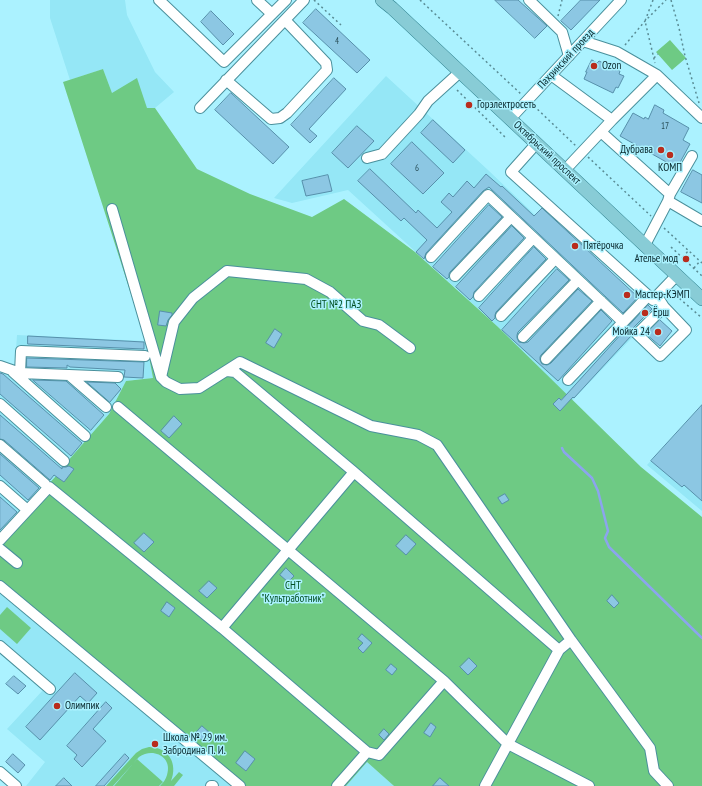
<!DOCTYPE html>
<html>
<head>
<meta charset="utf-8">
<style>
	body { margin:0 }
	canvas { display:block; background:#abf2ff }
</style>
</head>
<body>
<canvas width="702" height="786"></canvas>
<script>
const c = document.querySelector('canvas').getContext('2d');
c.lineJoin = 'round';
function paint(path, color) {
  c.fillStyle = color;
  c.fill(path, 'evenodd');
}
function stroke(path, color, width, dash) {
  c.strokeStyle = color;
  c.lineWidth = width;
  c.lineCap = dash ? 'butt' : 'round';
  c.setLineDash(dash || []);
  c.stroke(path);
}
function label(font, color, halo, rows, align = 'center') {
  c.font = font + ' "PT Sans Narrow",sans-serif';
  c.lineWidth = 3;
  c.setLineDash([]);
  c.textBaseline = 'middle';
  c.strokeStyle = halo;
  c.fillStyle = color;
  for (const [text, x, y, turn = 0] of rows) {
    c.save();
    c.translate(x, y);
    c.rotate((+turn || 0) * Math.PI / 180);
    c.textAlign = isNaN(turn) ? turn : align;
    if (halo) c.strokeText(text, 0, 0);
    c.fillText(text, 0, 0);
    c.restore();
  }
}
paint(new Path2D(`
	M50 0H125L127 15 155 72 174 92 155 108H147L112 93 103 69 70 80 50 18Z
	M386 76 488 170 647 322 572 401 497 326 348 190 292 203 274 198Z
	M17 335 146 341 153 378 126 381 109 414 66 463 56 476 0 537V363L15 364Z
	M702 405V511L647 465Z
	M0 588 234 786H26L45 762 7 729 43 690 38 686 44 679 0 641Z
	M367 762 394 786H346Z`), '#95e7f6');
paint(new Path2D(`
	M670 40 686 58 672 70 656 52Z
	M103 69 112 93 137 78 147 108H155L197 169 250 194 312 217 344 199 415 252 497 326 641 467 702 517V786H394L367 762 346 786H234L0 588V537L56 476 66 463 109 414 126 381 153 378 146 341 63 82Z
	M7 607 31 628 17 644 0 629V615Z
	M149 747C169 747 178 764 171 781L179 772 183 775 174 786H160C163 783 166 779 167 775 173 757 153 747 139 757L113 786H106L136 753 142 749Z
	M137 759 163 782 159 786H114Z`), '#6eca84');
stroke(new Path2D(`
	M562 448 564 452 592 478 598 491 608 531 605 538 609 547 702 638`), '#8ca4ee', 2.5);
const building = new Path2D(`
	M495 0H518L547 26 535 38Z
	M581 0H600L571 30 561 21Z
	M316 9 370 60 357 73 303 23Z
	M211 11 234 34 223 45 201 22Z
	M592 60 597 63 599 61 620 71 619 74 624 76 618 88 616 87 613 93 584 79 587 72H586Z
	M334 78 346 89 309 129 317 136 310 143 291 125Z
	M231 93 289 147 273 164 215 110Z
	M655 105 664 110 663 113 689 128 683 140 690 144 677 168 620 136 633 113 644 119 645 117 648 119Z
	M433 120 465 150 453 163 421 133Z
	M357 126 374 141 348 168 332 153Z
	M412 142 444 173 423 194 391 164Z
	M370 169 416 213 418 210 437 228 452 212 441 202 449 193 453 197 467 181 474 188 486 174 501 187 502 186 534 216 542 208 638 297 623 313 489 187 483 191 426 253 424 259 416 252 427 240 404 218 401 221 358 181Z
	M693 170 702 175V203L681 192Z
	M328 175 332 191 306 196 302 181Z
	M489 205 502 217 450 272 449 274V277L447 279 433 267Z
	M512 226 524 238 474 292 473 297 470 300 456 287Z
	M534 247 546 259 496 312 495 315V318L492 321 479 308Z
	M557 269 569 280 518 332 517 335V338L519 342 524 343 528 342 578 289 592 301 541 355 540 357V360L542 364 547 365 551 363 601 310 612 321 558 381 502 330Z
	M648 305 652 309 632 329 631 333V336L574 398 573 397 560 411 553 404 559 398 561 400Z
	M160 311 172 313V315L168 320 166 326 158 325Z
	M660 320 672 331 660 346 646 334Z
	M275 329 282 334 274 348 266 343Z
	M28 336 144 342V349L28 344Z
	M27 358 144 362 143 378 124 377 125 370 70 367 67 365V368L27 367Z
	M0 373 3 374 82 443 71 456 0 394Z
	M33 380 66 381 104 415 91 430Z
	M87 382 115 383 121 389 110 402Z
	M702 405V501L684 485 682 487 651 461Z
	M0 415 62 469V467H66L69 466 74 469 64 482 54 475 50 480 4 440 0 439Z
	M174 416 182 424 169 438 161 431Z
	M0 454 39 488 28 500 0 475Z
	M505 494 509 500 502 504 498 498Z
	M0 497 17 512 0 530Z
	M144 533 154 542 144 552 134 543Z
	M406 535 416 544 406 555 396 546Z
	M286 568 294 576 288 582 280 575Z
	M209 581 217 588 207 598 199 591Z
	M612 595 619 603 614 608 607 601Z
	M167 602 175 608 169 617 161 611Z
	M362 634 372 643 363 653 358 648 363 643 358 639Z
	M469 658 477 666 468 675 460 667Z
	M391 664 397 669 392 675 386 670Z
	M75 673 97 693 88 703 80 696 40 740 26 727Z
	M14 676 26 686 18 694 6 684Z
	M106 702 112 708 93 729 106 741 82 767 74 759 77 755 67 746Z
	M431 723 436 727 430 737 424 733Z
	M202 726 210 733 203 741 195 734Z
	M384 729 389 734 384 740 379 735Z
	M245 751 255 759 246 771 236 763Z
	M13 754 25 765 18 773 6 762Z
	M125 754 129 758 104 786H96Z
	M64 778 72 786H56Z
	M440 778 449 786H433Z`);
paint(building, '#8cc7e3');
stroke(building, '#5790ab', 1);
const minor = new Path2D(`
	M159 0 224 62 286 0
	M257 0 272 14
	M529 0 562 32 569 56
	M583 41 617 52 657 75
	M551 75 612 120
	M226 80 271 119 280 118 287 113 327 70 326 63 285 20
	M200 108 304 0
	M510 119 621 0
	M601 132 670 194
	M536 144 511 172 653 300 677 275
	M367 158 382 154 419 114 428 101 460 72
	M565 170 612 120 657 75 702 118
	M668 201 702 221
	M112 209 161 377 166 382 180 389 199 388 240 362 371 426 418 435 437 445 571 640 559 650 485 786
	M645 245 668 201 670 194 692 156
	M431 257 488 195 623 322
	M455 276 511 217
	M479 296 533 238
	M657 296 664 307 686 330 660 356 637 334 664 307
	M501 316 555 259
	M523 337 578 280
	M546 359 601 301
	M0 366 20 373 118 377
	M227 371 235 372 354 472 559 650
	M13 372 85 436
	M20 373 21 351 145 356
	M69 375 106 407
	M161 377 174 322 193 298 227 271 306 279 330 292 363 321 379 325 410 348
	M568 380 648 296
	M0 404 64 461
	M118 407 444 681 508 744 589 786
	M0 445 45 484
	M0 486 24 507
	M0 540 49 487 222 628 367 752 379 755 444 681
	M0 549 17 563
	M0 586 240 786
	M222 628 354 472
	M571 640 650 748 654 771 668 786
	M0 646 50 689
	M0 772 16 786
	M211 786H213
	M337 786 367 752`);
const major = new Path2D(`
	M382 0 392 8 702 299`);
stroke(minor, '#4a909c', 12);
stroke(major, '#277b88', 14);
stroke(new Path2D(`
	M314 0 341 25
	M420 0 521 94
	M653 0 645 21 655 63
	M671 0 679 28 685 56 699 103
	M558 16 562 0
	M625 45 645 21 666 0
	M654 58 658 54
	M457 90 506 138
	M534 106 576 146
	M588 157 651 216
	M664 228 702 263
	M671 247 702 276
	M683 257 688 251
	M694 268 700 261
	M672 292 702 318`), '#598c95', 1.5, [2, 3]);
stroke(minor, '#fff', 10);
stroke(major, '#88ccd6', 13);
for (const [x, y, r, color] of [
	[594,66,4,"#b92c1d"],
	[469,105,4,"#b92c1d"],
	[661,150,4,"#b92c1d"],
	[670,155,4,"#b92c1d"],
	[575,246,4,"#b92c1d"],
	[686,259,4,"#b92c1d"],
	[627,295,4,"#b92c1d"],
	[645,313,4,"#b92c1d"],
	[658,332,4,"#b92c1d"],
	[57,706,4,"#b92c1d"],
	[155,744,4,"#b92c1d"]
]) {
  const dot = new Path2D();
  dot.arc(x, y, r, 0, 2 * Math.PI);
  c.fillStyle = color;
  c.fill(dot);
  stroke(dot, '#abf2ff', 1.5);
}
label('9px', '#284e58', null, [
	["4",337,41],
	["17",665,126],
	["6",417,168]
]);
label('11px', '#06252a', '#abf2ff', [
	["Пахринский проезд",566,59,-47],
	["Октябрьский проспект",547,153,43]
]);
label('11px', '#06252a', '#abf2ff', [
	["Ozon",602,66],
	["Горэлектросеть",477,105],
	["Дубрава",653,150,"right"],
	["КОМП",670,168,"center"],
	["Пятёрочка",583,246],
	["Ателье мод",678,259,"right"],
	["Мастер-КЭМП",635,295],
	["Ёрш",653,313],
	["Мойка 24",650,332,"right"],
	["Олимпик",65,706],
	["Школа № 29 им.",163,738],
	["Забродина П. И.",163,751]
], 'left');
label('11px', '#024f21', '#abf2ff', [
	["СНТ №2 ПАЗ",336,305],
	["СНТ",293,586],
	["\"Культработник\"",293,599]
]);
</script>
</body>
</html>
